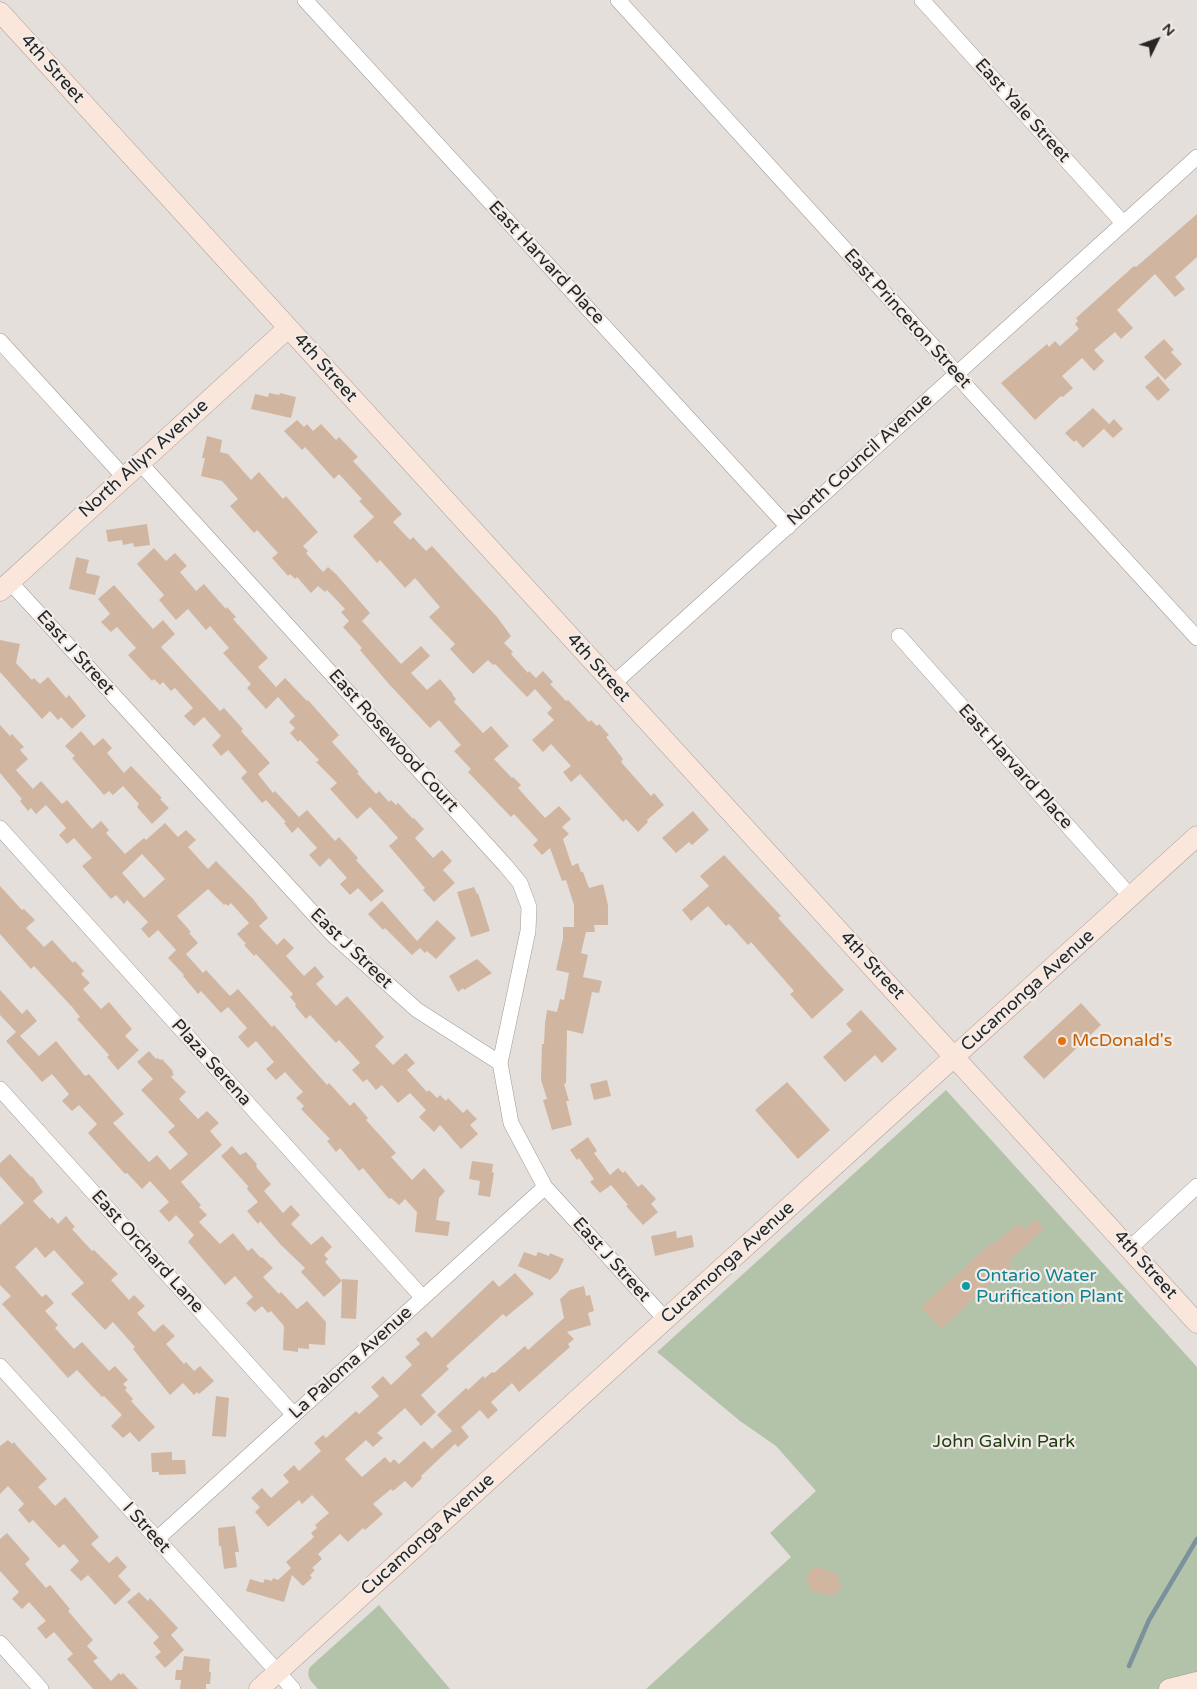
<!DOCTYPE html>
<html>
<head>
<meta charset="utf-8">
<style>
	body { margin:0 }
	#map { position:relative; width:1197px; height:1689px; overflow:hidden; background:#e5dfdb; font-family:"Varela Round",sans-serif }
	canvas { display:block }
	.north { position:absolute; left:1132px; top:15px; width:50px; height:50px; -webkit-text-stroke:4px #f2ece8; paint-order:stroke; rotate:48deg; font-size:14px; font-weight:700; line-height:20px; text-align:center; color:#282625 }
	.north::after { content:''; display:block; margin:auto; width:18px; height:22px; background:#282625; clip-path:polygon(50% 0,100% 100%,50% 72%,0 100%) }
</style>
</head>
<body>
<div id="map">
<canvas width="1197" height="1689"></canvas>
<div class="north">N</div>
</div>
<script>
const c = document.querySelector('canvas').getContext('2d');
c.lineJoin = 'round';
function paint(path, color) {
  c.fillStyle = color;
  c.fill(path, 'evenodd');
}
function stroke(path, color, width, dash) {
  c.strokeStyle = color;
  c.lineWidth = width;
  c.lineCap = dash ? 'butt' : 'round';
  c.setLineDash(dash || []);
  c.stroke(path);
}
function label(font, color, halo, rows, align = 'center') {
  c.font = font + ' "Varela Round",sans-serif';
  c.lineWidth = 4.5;
  c.setLineDash([]);
  c.textBaseline = 'middle';
  c.strokeStyle = halo;
  c.fillStyle = color;
  for (const [text, x, y, turn = 0] of rows) {
    c.save();
    c.translate(x, y);
    c.rotate((+turn || 0) * Math.PI / 180);
    c.textAlign = isNaN(turn) ? turn : align;
    if (halo) c.strokeText(text, 0, 0);
    c.fillText(text, 0, 0);
    c.restore();
  }
}
paint(new Path2D(`
	M946 1090 1197 1367V1689H646L791 1557 770 1533 816 1491 776 1446 740 1421 657 1352Z
	M379 1605 450 1689H318C312 1682 305 1677 310 1667Z`), '#b2c3aa');
stroke(new Path2D(`
	M1129 1666 1149 1620 1197 1539`), '#7b929c', 4.5);
paint(new Path2D(`
	M1197 214V257L1175 277 1185 289 1175 297 1155 274 1117 310 1133 328 1121 339 1115 332 1094 350 1104 361 1094 371 1082 358 1062 376 1073 388 1063 397 1061 396 1035 420 1001 383 1047 344 1049 347 1055 341 1060 346 1079 329 1075 324 1078 321 1076 318 1134 266 1136 267 1143 261Z
	M1164 339 1174 350 1171 352 1182 364 1165 380 1144 357Z
	M1158 376 1170 390 1158 401 1145 387Z
	M269 393 279 395 280 393 296 397 291 418 251 409 255 394 268 397Z
	M1093 408 1109 424 1083 448 1076 440 1074 442 1065 433Z
	M1114 419 1123 429 1113 438 1104 429Z
	M297 420 304 427 307 424 313 431 321 424 336 440 339 437 358 457 353 461 402 514 393 522 410 540 413 537 426 551 432 546 497 617 511 636 504 643 513 652 511 654 528 673 529 671 536 678 543 671 553 682 550 684 566 701 568 700 589 722 591 720 597 726 599 724 609 735 606 737 623 759 621 762 651 796 654 793 664 805 647 820 648 822 638 832 626 819 623 822 580 774 571 782 563 772 571 766 551 744 543 752 532 740 554 720 547 713 552 708 535 689 527 697 495 664 493 665 488 660 473 674 450 649 455 644 429 617 440 607 415 578 405 588 380 560 377 563 353 536 374 517 359 501 362 499 339 474 334 479 305 447 302 450 284 431Z
	M207 436 222 440 220 452 228 454 251 480 259 472 283 499 286 496 318 532 303 546 308 551 306 553 323 572 328 567 336 574 370 613 362 621 401 664 421 646 430 656 411 673 427 690 440 679 453 694H452L456 699 454 702 483 733 491 726 509 746 494 759 512 778 513 777 521 785 518 788 545 818 559 806 571 819 562 827 569 834 563 839 572 866 578 863 581 872H583L589 888 603 884 608 905V925H594L595 932H586L581 953 588 955 583 977 602 981 599 993 592 992 583 1034 567 1030 566 1083 564 1084 569 1101H566L572 1125 552 1130 543 1100 547 1099 541 1080 542 1044H544L545 1023 547 1010 557 1012 560 999 564 1000 569 973 556 970 563 939V927H574V905L566 880 562 881 550 848 542 855 533 845 538 840 514 814 511 817 468 772 471 769 454 751 461 745 439 720 430 728 388 683 360 650 362 648 343 627 349 621 341 612 345 609 327 590 325 592 318 586 311 593 297 577 295 579 290 574 288 576 272 558 278 553 257 530 254 533 230 506 238 499 222 481 201 476 205 458H202Z
	M147 524 150 545 134 547 133 543 123 545 122 540 108 542 106 530Z
	M154 548 166 561 175 553 187 566 180 572 196 591 204 584 226 609 227 607 236 617 233 619 268 658 258 667 276 687 285 678 307 701 308 700 339 735 332 742 359 772 357 773 376 794 379 791 389 802 391 800 396 805 398 803 413 819 414 818 424 829 415 838 433 858 442 850 452 861 443 870 455 883 434 902 423 890 425 888 389 846 398 838 370 807 357 819 330 789 337 783 316 762 319 760 300 740 298 742 290 733 295 728 289 722 295 716 278 697 266 709 247 688 251 684 223 653 229 648 210 626 206 630 188 609 176 620 159 600 164 595 137 564Z
	M76 557 89 560 86 573 100 576 95 595 69 589Z
	M114 585 153 629 163 620 175 634 161 647 220 711 224 708 243 729 241 731 270 763 258 774 273 793 275 791 299 817 307 810 335 841 339 837 358 858 356 860 384 891 371 902 358 888 350 895 340 884 347 878 329 858 320 867 309 855 317 848 298 827 292 833 284 823 286 822 266 800 262 803 241 778 247 772 228 750 221 756 212 745 221 736 204 717 194 726 184 716 193 708 175 688 171 691 163 682 160 685 154 679 152 681 128 655 136 648 117 627 111 632 101 622 110 614 98 599Z
	M0 640 20 644 16 663 32 680 34 678 40 684 48 677 66 698 69 695 86 716 72 729 61 717 58 720 50 711 42 719 0 672Z
	M0 725 10 736 12 734 24 747 20 750 28 759 16 770 33 789 41 781 62 804 67 800 92 829 101 821 109 830 106 833 125 854 144 838 146 840 165 823 178 837 186 830 196 840 188 847 208 869 216 861 253 899 268 918 259 926 277 945 284 938 294 948 286 956 304 976 315 966 324 977 316 984 336 1006 347 996 384 1037 375 1046 393 1065 406 1053 415 1063 407 1070 427 1092 429 1090 437 1098 440 1095 446 1101 448 1098 463 1113 467 1109 477 1119 470 1125 478 1134 461 1149 440 1125 434 1132 419 1117 426 1110 410 1093 398 1103 382 1085 376 1090 367 1079 363 1082 352 1070 360 1063 339 1040 336 1043 310 1015 306 1019 295 1006 296 1004 290 997 293 994 256 954 254 956 244 945 246 944 237 934 249 923 231 903 228 906 226 904 224 905 208 889 177 916 191 932 189 933 198 943 186 954 203 973 206 970 230 996 238 989 272 1027 274 1025 327 1085 329 1083 350 1106 354 1102 368 1118 366 1120 396 1153 391 1157 412 1180 424 1168 445 1191 439 1198 436 1220 450 1222 448 1236 415 1232 417 1212 405 1199 399 1205 391 1198 389 1199 363 1168 359 1171 340 1148 336 1152 327 1141 330 1139 301 1109 304 1106 296 1098 303 1092 285 1072 276 1080 266 1069 274 1062 256 1041 248 1048 238 1037 247 1028 228 1007 221 1013 201 991 198 994 183 976 184 975 168 958 176 950 158 930 149 938 141 929 148 922 127 900 124 904 116 895 111 899 82 866 92 858 74 838 67 844 59 835 66 828 46 805 36 814 31 808 28 811 20 801 22 799 0 773ZM142 854 165 879 144 898 122 873Z
	M81 731 94 746 103 738 112 748 107 753 124 773 131 766 162 798 160 799 169 808 152 824 137 807 139 804 123 786 113 795 109 791 104 795 72 758 75 756 65 746Z
	M693 811 709 830 692 845 689 842 676 853 662 838Z
	M724 855 781 916 778 918 844 990 812 1019 790 994 794 991 751 942 748 945 729 924 726 926 708 906 691 921 682 910 709 886 700 876Z
	M0 886 22 910 24 909 35 920 26 928 44 947 52 940 73 963 75 961 84 971 81 974 90 983 83 989 101 1009 109 1002 132 1029 125 1036 139 1050 118 1070 107 1057 109 1055 77 1019 80 1017 73 1008 34 966 31 969 0 934Z
	M474 887 477 894 478 893 490 931 471 937 457 892Z
	M382 901 417 941 437 920 456 938 436 959 427 951 425 953 420 948 412 955 385 928 383 930 368 914Z
	M477 959 492 973 464 990 463 988 458 992 449 976Z
	M0 990 22 1014 27 1009 37 1021 20 1036 39 1056 56 1041 85 1076 89 1074 124 1114 113 1123 149 1162 157 1155 170 1170 188 1154 168 1132 175 1126 141 1090 153 1079 137 1062 149 1051 156 1059 158 1058 160 1060 162 1059 173 1071 172 1072 174 1074 171 1077 186 1092 179 1099 198 1119 207 1111 219 1123 210 1131 222 1145 181 1182 201 1205 199 1207 207 1215 199 1222 220 1244 233 1233 248 1251 252 1248 261 1258 262 1257 273 1268 263 1277 279 1294 281 1292 297 1309 307 1301 326 1322 325 1345 309 1344V1349L298 1348V1352L283 1350 284 1326 271 1311 268 1313 262 1306 255 1312 246 1303 253 1297 235 1276 225 1285 188 1242 194 1235 176 1215 169 1222 159 1211 169 1202 150 1181 142 1189 127 1173 125 1174 88 1133 97 1124 79 1105 72 1111 62 1101 69 1094 52 1074 42 1082 6 1041 16 1032 0 1015Z
	M1081 1003 1101 1025 1044 1079 1023 1057Z
	M861 1010 897 1049 882 1063 875 1055 845 1082 823 1057 852 1031 846 1024Z
	M607 1080 611 1096 594 1100 590 1084Z
	M787 1082 830 1130 798 1159 755 1110Z
	M588 1137 597 1151 594 1153 610 1175 618 1168 623 1173 625 1171 638 1187 642 1184 656 1199 651 1204 658 1212 643 1225 626 1206 628 1205 611 1185 600 1193 590 1182 594 1179 579 1158 577 1160 570 1150Z
	M232 1146 240 1155 246 1152 257 1164 256 1165 257 1168 271 1184 264 1191 283 1213 291 1205 300 1215 291 1224 311 1245 322 1236 332 1247 324 1255 328 1259 325 1262 342 1281 324 1297 301 1272 305 1268 281 1245 260 1221 258 1224 247 1211 258 1202 247 1189 248 1186 221 1156Z
	M10 1154 31 1177 32 1176 43 1192 33 1201 50 1219 52 1217 58 1224 66 1216 75 1227 72 1229 92 1251 94 1250 118 1274 111 1280 129 1300 134 1295 145 1306 137 1313 154 1332 163 1324 175 1336 166 1344 184 1364 186 1362 194 1371 200 1366 214 1381 199 1394 197 1392 194 1395 183 1383 170 1395 133 1349 135 1347 113 1322 105 1330 71 1294 84 1283 54 1250 45 1258 36 1247 15 1267 42 1297 46 1294 54 1303 45 1311 58 1325 55 1328 74 1349 82 1342 109 1371 115 1366 128 1380 123 1384 127 1388 125 1390 133 1399 131 1401 155 1427 139 1442 130 1432 123 1438 111 1426 122 1415 104 1396 102 1397 77 1370 68 1378 2 1304 11 1296 0 1285V1225L24 1203 0 1176V1163Z
	M472 1161 493 1164 492 1172 494 1173 490 1197 478 1195 480 1181 469 1179Z
	M1035 1219 1044 1229 1009 1261 1012 1264 941 1329 921 1307 992 1242 994 1244 1018 1223 1024 1230Z
	M676 1231 677 1238 692 1235 694 1247 655 1256 651 1236Z
	M524 1252 536 1256 538 1252 549 1256 550 1253 564 1259 558 1272 550 1280 518 1266Z
	M515 1273 534 1294 506 1317 503 1314 446 1366 449 1369 421 1395 436 1412 421 1426 405 1408 377 1433 383 1438 373 1447 366 1440 345 1459 362 1477 385 1457 390 1463 394 1459 399 1464 424 1441 432 1449 452 1431 437 1415 466 1388 468 1390 483 1376 485 1378 492 1372 494 1373 525 1346 528 1350 564 1318 560 1299 570 1290 584 1286 586 1296 590 1295 594 1311 588 1313 591 1325 567 1332 574 1339 568 1344 570 1347 519 1392 512 1383 491 1402 498 1410 488 1419 480 1410 461 1427 469 1437 458 1447 455 1444 421 1476 422 1478 412 1488 405 1481 393 1491 391 1489 373 1504 383 1514 365 1530 363 1528 348 1542 340 1534 318 1554 322 1559 312 1568 315 1570 310 1575 312 1578 303 1586 292 1575 284 1602 246 1591 250 1579 263 1583 265 1579 272 1581 273 1578 278 1580 291 1568 286 1562 314 1537 311 1533 317 1528 315 1525 329 1513 312 1495 302 1504 299 1500 268 1527 255 1512 260 1507 251 1498 262 1488 271 1498 289 1482 283 1475 294 1465 299 1471 321 1451 314 1443 323 1435 326 1438 356 1411 359 1414 379 1396 371 1387 383 1376 391 1385 412 1365 405 1357 420 1344 416 1339 426 1331 432 1338 493 1280 499 1287Z
	M342 1279 358 1280 356 1319 341 1318Z
	M216 1396 229 1398 226 1437 212 1436Z
	M8 1440 12 1444 14 1442 17 1446 47 1479 38 1487 55 1506 65 1497 99 1537 91 1544 109 1563 117 1556 127 1567 118 1576 131 1590 115 1605 88 1575 81 1581 70 1570 79 1561 64 1544 59 1548 33 1520 29 1523 18 1510 24 1504 8 1486 0 1494V1446Z
	M172 1452V1460H185L186 1474 159 1475V1472H152L151 1453Z
	M235 1526 239 1552H235L237 1567 224 1569 221 1546H219L218 1528Z
	M7 1533 30 1559 25 1564 46 1588 50 1585 70 1609 68 1611 93 1640 87 1646 98 1658 93 1661 111 1681 119 1673 121 1675 123 1673 138 1689H93L67 1659 73 1654 54 1632 46 1639 37 1628 46 1621 29 1602 22 1609 12 1599 19 1592 0 1571V1539Z
	M816 1566 837 1574 842 1588 832 1596 810 1590 806 1576Z
	M139 1592 148 1601 150 1598 178 1628 171 1635 184 1650 165 1668 155 1657 161 1652 153 1643 159 1637 127 1602Z
	M184 1656 210 1659 209 1672H211L210 1684H206V1689H180L181 1680H175L176 1670H182Z`), '#d0b6a0');
const street = new Path2D(`
	M305 0 788 527
	M618 0 941 355 969 389 1197 638
	M922 0 1123 223
	M0 341 124 477
	M140 463 505 865 520 883 529 907 528 931 500 1063
	M10 582 333 935 417 1010 500 1063 511 1123 545 1187 666 1320
	M899 636 1131 897
	M613 684 1197 157
	M0 828 423 1298
	M0 1089 294 1415
	M1130 1248 1197 1186
	M0 1366 293 1689
	M157 1539 545 1187
	M0 1643 41 1689`);
const secondary = new Path2D(`
	M0 12 1197 1323
	M0 591 288 328
	M259 1689 1197 836
	M1169 1689 1197 1682`);
stroke(street, '#a19c98', 16);
stroke(secondary, '#a19c98', 21);
stroke(street, '#fff', 15);
stroke(secondary, '#fbe6dc', 20);
for (const [x, y, r, color] of [
	[1062,1041,5,"#e8710a"],
	[966,1286,5,"#0f9aa8"]
]) {
  const dot = new Path2D();
  dot.arc(x, y, r, 0, 2 * Math.PI);
  c.fillStyle = color;
  c.fill(dot);
  stroke(dot, '#f2ece8', 2);
}
label('18px', '#282625', '#f2ece8', [
	["4th Street",52,69,48],
	["East Yale Street",1022,111,48],
	["East Harvard Place",546,263,47],
	["East Princeton Street",907,319,48],
	["4th Street",325,368,48],
	["North Allyn Avenue",144,459,-42],
	["North Council Avenue",860,460,-42],
	["East J Street",75,653,48],
	["4th Street",598,668,48],
	["East Rosewood Court",393,741,48],
	["East Harvard Place",1015,767,48],
	["East J Street",351,949,44],
	["4th Street",872,966,47],
	["Cucamonga Avenue",1028,991,-42],
	["Plaza Serena",211,1063,48],
	["East Orchard Lane",147,1252,48],
	["East J Street",611,1260,48],
	["Cucamonga Avenue",728,1263,-42],
	["4th Street",1145,1265,48],
	["La Paloma Avenue",351,1363,-42],
	["I Street",146,1528,48],
	["Cucamonga Avenue",428,1535,-42]
]);
label('18px', '#c56008', '#f2ece8', [
	["McDonald's",1072,1041]
], 'left');
label('18px', '#0d838f', '#f2ece8', [
	["Ontario Water",976,1276],
	["Purification Plant",976,1297]
], 'left');
label('18px', '#223c13', '#f2ece8', [
	["John Galvin Park",1004,1442]
]);
</script>
</body>
</html>
